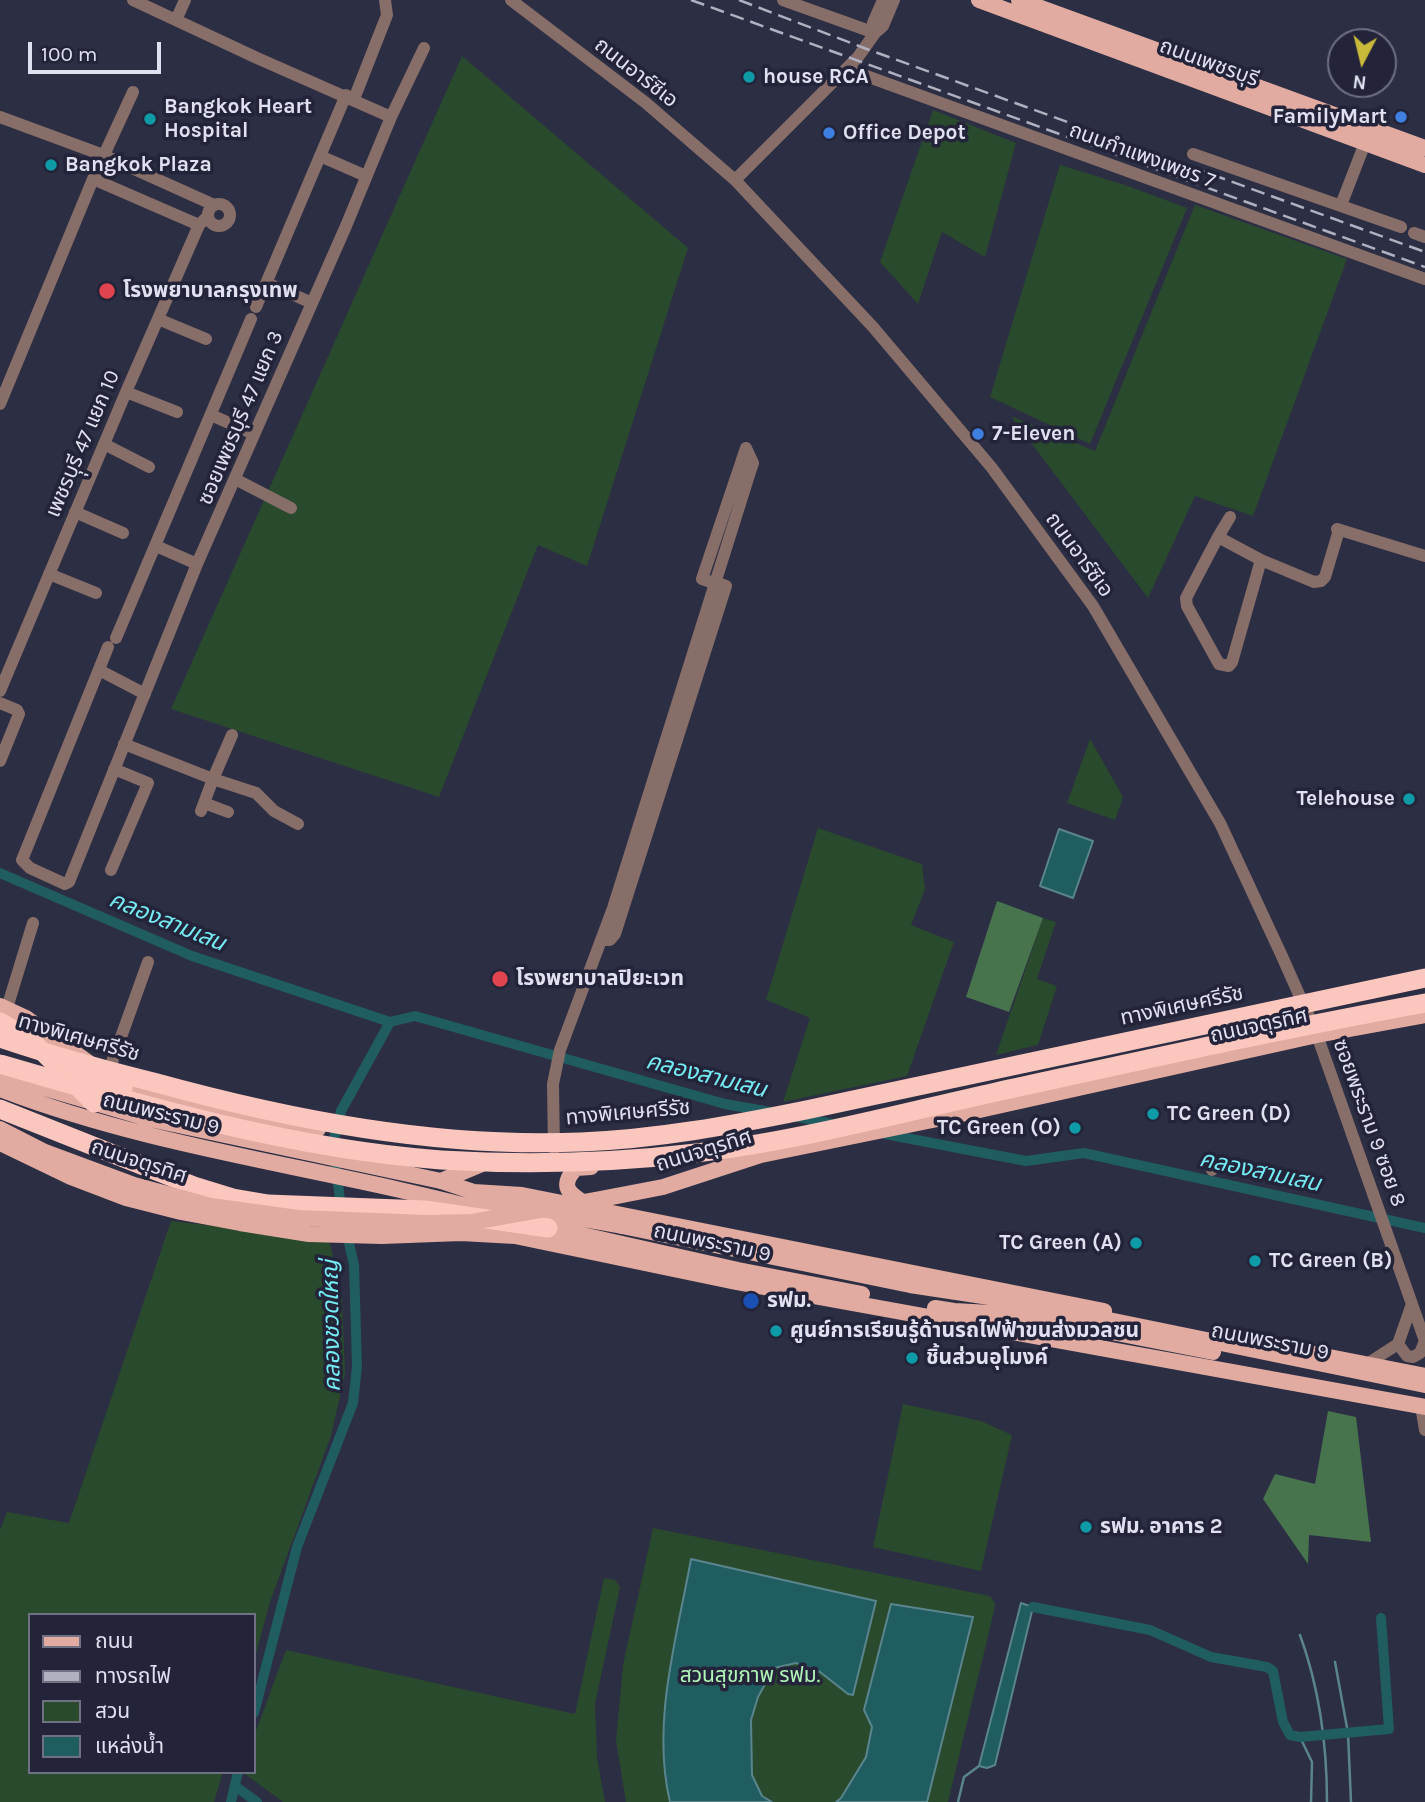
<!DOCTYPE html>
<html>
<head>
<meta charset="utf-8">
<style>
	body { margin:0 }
	#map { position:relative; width:1425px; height:1802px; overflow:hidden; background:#2c2e43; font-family:Karla,"Noto Sans Thai",sans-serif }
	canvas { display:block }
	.legend { position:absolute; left:28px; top:1613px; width:228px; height:161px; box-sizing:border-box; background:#232439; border:2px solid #6f7082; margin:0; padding:9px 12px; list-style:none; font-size:21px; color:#e0e1f0 }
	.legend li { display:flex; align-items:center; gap:14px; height:35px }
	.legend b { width:35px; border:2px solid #6f7082 }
	.north { position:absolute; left:1327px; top:28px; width:70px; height:70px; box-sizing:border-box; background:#232439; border:2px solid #6f7082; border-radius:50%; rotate:187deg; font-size:19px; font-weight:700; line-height:28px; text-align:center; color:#e0e1f0 }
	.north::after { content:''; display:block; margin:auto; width:24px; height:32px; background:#caba3a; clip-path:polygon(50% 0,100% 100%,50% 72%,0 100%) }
	.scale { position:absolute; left:28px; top:42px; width:133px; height:32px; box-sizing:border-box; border:4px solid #e0e1f0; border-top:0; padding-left:9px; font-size:21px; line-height:24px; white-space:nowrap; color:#e0e1f0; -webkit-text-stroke:5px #232439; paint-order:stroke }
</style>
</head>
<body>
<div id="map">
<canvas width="1425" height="1802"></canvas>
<ul class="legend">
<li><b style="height:9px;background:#e1aba1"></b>ถนน</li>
<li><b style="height:9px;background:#afb1c1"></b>ทางรถไฟ</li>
<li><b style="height:19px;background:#294a2d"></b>สวน</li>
<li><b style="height:19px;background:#205d61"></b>แหล่งน้ำ</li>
</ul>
<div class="north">N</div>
<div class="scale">100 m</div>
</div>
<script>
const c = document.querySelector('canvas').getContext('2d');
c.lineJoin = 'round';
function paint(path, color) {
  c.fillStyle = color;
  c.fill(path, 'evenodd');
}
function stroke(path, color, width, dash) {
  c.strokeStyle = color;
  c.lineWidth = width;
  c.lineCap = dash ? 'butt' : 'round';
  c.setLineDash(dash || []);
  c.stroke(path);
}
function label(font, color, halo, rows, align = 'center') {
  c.font = font + ' Karla,"Noto Sans Thai",sans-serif';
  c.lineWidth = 7;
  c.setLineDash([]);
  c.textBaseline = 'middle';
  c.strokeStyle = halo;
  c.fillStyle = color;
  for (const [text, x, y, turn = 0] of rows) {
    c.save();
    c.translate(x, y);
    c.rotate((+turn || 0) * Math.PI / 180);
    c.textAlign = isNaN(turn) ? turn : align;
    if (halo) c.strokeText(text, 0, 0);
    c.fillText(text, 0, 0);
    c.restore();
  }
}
paint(new Path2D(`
	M462 56 688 248 587 566 538 545 439 797 171 709Z
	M933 110 1016 143 985 257 942 232 918 304 880 262Z
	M1060 165 1125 185 1187 208 1090 444 990 397Z
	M1195 205 1347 259 1253 516 1195 496 1148 598 1011 416 1095 451Z
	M1090 739 1123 797 1115 820 1067 803Z
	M818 828 922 864 925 889 911 925 954 942 907 1076 783 1102 810 1018 766 1000Z
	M1043 918 1056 922 1037 979 1057 986 1038 1045 996 1055Z
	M171 1221 329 1239 342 1296 345 1374 331 1436 270 1602 254 1661V1615H30V1772H223L214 1802H0V1530L7 1512 69 1523Z
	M903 1404 981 1421 1012 1435 981 1571 873 1547Z
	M653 1528 990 1596 995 1603 994 1611 948 1802H626L616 1741 623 1665Z
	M604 1578 615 1580 620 1587 595 1704 597 1758 605 1802H283L245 1774V1772H254V1736L286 1650 575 1714Z`), '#294a2d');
paint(new Path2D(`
	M997 901 1043 918 1009 1012 966 997Z
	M1328 1411 1356 1417 1371 1542 1309 1535 1308 1564 1263 1499 1275 1474 1315 1484Z`), '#47734d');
const water = new Path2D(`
	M1059 829 1093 841 1073 898 1040 886Z
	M691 1559 876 1601 853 1695 848 1694 820 1672 796 1663 774 1668 758 1697 751 1720 752 1775 762 1796 772 1802H670C651 1723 677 1637 691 1559Z
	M1021 1603 1033 1607 995 1765 987 1768 979 1766Z
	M891 1604 973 1617 927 1802H836L841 1798 866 1757 872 1727 864 1710Z`);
paint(water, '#205d61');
stroke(water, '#5a858c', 2);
stroke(new Path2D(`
	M1300 1635C1320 1690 1327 1744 1327 1802
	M1335 1662 1348 1733 1351 1802
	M1300 1737 1312 1762 1311 1802
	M958 1802 964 1777 979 1766`), '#5a858c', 2.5);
stroke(new Path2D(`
	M0 873 192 956 390 1022 415 1016 725 1104 770 1112
	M799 1117 832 1124
	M885 1134 1026 1161 1084 1153 1425 1228
	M341 1208 333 1143 341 1111 390 1022
	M1033 1607 1150 1630 1211 1657 1267 1667 1273 1671 1283 1722 1290 1735 1300 1737 1389 1729 1381 1618
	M254 1713 297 1547 353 1403 357 1366 354 1265 346 1230
	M235 1786 257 1802
	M231 1802 238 1772`), '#205d61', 10);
stroke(new Path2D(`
	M511 0 646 103 735 180 873 327 992 468 1093 606 1220 823 1281 954 1317 1035 1425 1341 1420 1353 1413 1357 1407 1356 1398 1344
	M783 0 875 33
	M176 20 185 0
	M875 33 873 23 883 0
	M847 69 1425 279
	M354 99 387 15 385 0
	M0 117 103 155 214 205
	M391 117 424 48
	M1193 154 1401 227
	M320 156 366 176
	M93 179 199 225
	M735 180 858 57 875 33 883 26 894 0
	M208 215a11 11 0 1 1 22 0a11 11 0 1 1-22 0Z
	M1341 205 1365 143
	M1414 233 1425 237
	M267 283 312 303
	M256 307 346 95
	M158 319 206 339
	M126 392 177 412
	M0 404 93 179 133 92
	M211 415 254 434
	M104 444 149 467
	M235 479 291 508
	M75 512 123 533
	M1230 517 1218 537 1261 560 1314 582 1321 581 1325 577 1339 530
	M1337 529 1425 556
	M1218 537 1186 598 1187 606 1219 664 1229 666 1232 662 1261 560
	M156 546 197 564
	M49 574 96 593
	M714 583 702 579 746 448
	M116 638 251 319
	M108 647 22 860 30 868 65 884 69 882 197 564 346 226 391 117 257 58 133 0
	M99 670 145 694
	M0 691 126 392 199 225 208 216
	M0 703 17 710 19 714 0 761
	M124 744 213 779 232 735
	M204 803 228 812
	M201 811 213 779 256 793 274 811 298 824
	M111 870 148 783 114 769
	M601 940H610L615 934 726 586 715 582
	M7 1008 33 923
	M107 1076 148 962
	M554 1149 553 1084 560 1050 613 908 750 472 753 463 746 448
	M1212 1170V1167
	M1367 1364 1398 1344 1412 1304
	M1421 1406 1425 1430`), '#886e69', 12);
stroke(new Path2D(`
	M979 0 1425 165
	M1019 0 1425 148
	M0 1006 26 1018 89 1063
	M0 1075 150 1119 441 1181 522 1208 622 1226
	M115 1082 123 1088 258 1120 318 1129
	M0 1089C158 1150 330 1168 493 1213
	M957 1115 1317 1035 1425 1015
	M0 1143 71 1177 126 1198 181 1212 240 1223 309 1234 382 1236 461 1233 515 1236 736 1282 1425 1407
	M441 1181 484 1163
	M474 1192 522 1195 1104 1311
	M587 1205C570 1194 558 1187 576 1168L591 1167
	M538 1225 738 1270 862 1294
	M935 1308 954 1311 1027 1315 1101 1330
	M1243 1340 1425 1376`), '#e1aba1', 16);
stroke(new Path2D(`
	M0 1022 32 1041 94 1103
	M63 1069 123 1088
	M0 1109 194 1186 233 1198 268 1204 425 1210 548 1228`), '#fbc6bd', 19);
stroke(new Path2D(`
	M691 0 1425 267
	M739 0 864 48 1425 252`), '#afb1c1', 2.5, [14, 7]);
stroke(new Path2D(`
	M0 1129 45 1152 134 1185 211 1206 298 1218 427 1223 472 1222 596 1200 663 1187 761 1155 957 1115
	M622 1226 910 1285 996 1298 1104 1319 1425 1385
	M1101 1330 1213 1352`), '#e1aba1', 16);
stroke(new Path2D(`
	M0 1038C50 1055 101 1069 153 1082 291 1120 436 1148 581 1142 657 1139 732 1125 806 1110L1425 978
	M0 1064C144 1106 291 1149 441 1160 526 1165 612 1163 696 1153 797 1141 897 1114 996 1092 1139 1061 1281 1029 1425 1003`), '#fbc6bd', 19);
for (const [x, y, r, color] of [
	[749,77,7,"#0f9aa8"],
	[1401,117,7,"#3f7fe0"],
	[150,119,7,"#0f9aa8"],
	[829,133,7,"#3f7fe0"],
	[51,165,7,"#0f9aa8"],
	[107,291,9,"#e0444e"],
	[978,434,7,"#3f7fe0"],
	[1409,799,7,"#0f9aa8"],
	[500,979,9,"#e0444e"],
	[1153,1114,7,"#0f9aa8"],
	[1075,1128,7,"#0f9aa8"],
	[1136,1243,7,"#0f9aa8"],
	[1255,1261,7,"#0f9aa8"],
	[751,1301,9,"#1a4fb4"],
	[776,1331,7,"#0f9aa8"],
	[912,1358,7,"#0f9aa8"],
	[1086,1527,7,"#0f9aa8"]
]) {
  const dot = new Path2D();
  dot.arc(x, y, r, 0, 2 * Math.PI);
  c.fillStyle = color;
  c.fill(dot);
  stroke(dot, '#232439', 2.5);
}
label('21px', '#e0e1f0', '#232439', [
	["ถนนเพชรบุรี",1209,63,20],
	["ถนนอาร์ซีเอ",636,73,38],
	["ถนนกำแพงเพชร 7",1142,156,20],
	["ซอยเพชรบุรี 47 แยก 3",241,418,-67],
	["เพชรบุุรี 47 แยก 10",83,444,-67],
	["ถนนอาร์ซีเอ",1079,555,54],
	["ทางพิเศษศรีรัช",1182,1006,-12],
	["ถนนจตุรทิศ",1259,1026,-12],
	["ทางพิเศษศรีรัช",79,1038,16],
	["ทางพิเศษศรีรัช",628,1113,-5],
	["ถนนพระราม 9",161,1114,14],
	["ซอยพระราม 9 ซอย 8",1369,1123,70],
	["ถนนจตุรทิศ",704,1151,-17],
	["ถนนจตุรทิศ",139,1162,18],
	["ถนนพระราม 9",712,1243,12],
	["ถนนพระราม 9",1270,1342,11]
]);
label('bold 21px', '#e0e1f0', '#232439', [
	["house RCA",763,77],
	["Bangkok Heart",164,107],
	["Hospital",164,131],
	["FamilyMart",1387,117,"right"],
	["Office Depot",843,133],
	["Bangkok Plaza",65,165],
	["โรงพยาบาลกรุงเทพ",123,291],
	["7-Eleven",992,434],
	["Telehouse",1395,799,"right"],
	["โรงพยาบาลปิยะเวท",516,979],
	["TC Green (D)",1167,1114],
	["TC Green (O)",1061,1128,"right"],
	["TC Green (A)",1122,1243,"right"],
	["TC Green (B)",1269,1261],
	["รฟม.",767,1301],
	["ศูนย์การเรียนรู้ด้านรถไฟฟ้าขนส่งมวลชน",790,1331],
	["ชิ้นส่วนอุโมงค์",926,1358],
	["รฟม. อาคาร 2",1100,1527]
], 'left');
label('21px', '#b0f5b8', '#232439', [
	["สวนสุขภาพ รฟม.",750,1676]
]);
label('italic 23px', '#75ebf3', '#232439', [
	["คลองสามเสน",167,922,22],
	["คลองสามเสน",706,1076,14],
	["คลองสามเสน",1260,1172,12],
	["คลองชวดใหญ่",332,1326,-91]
]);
</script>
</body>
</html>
